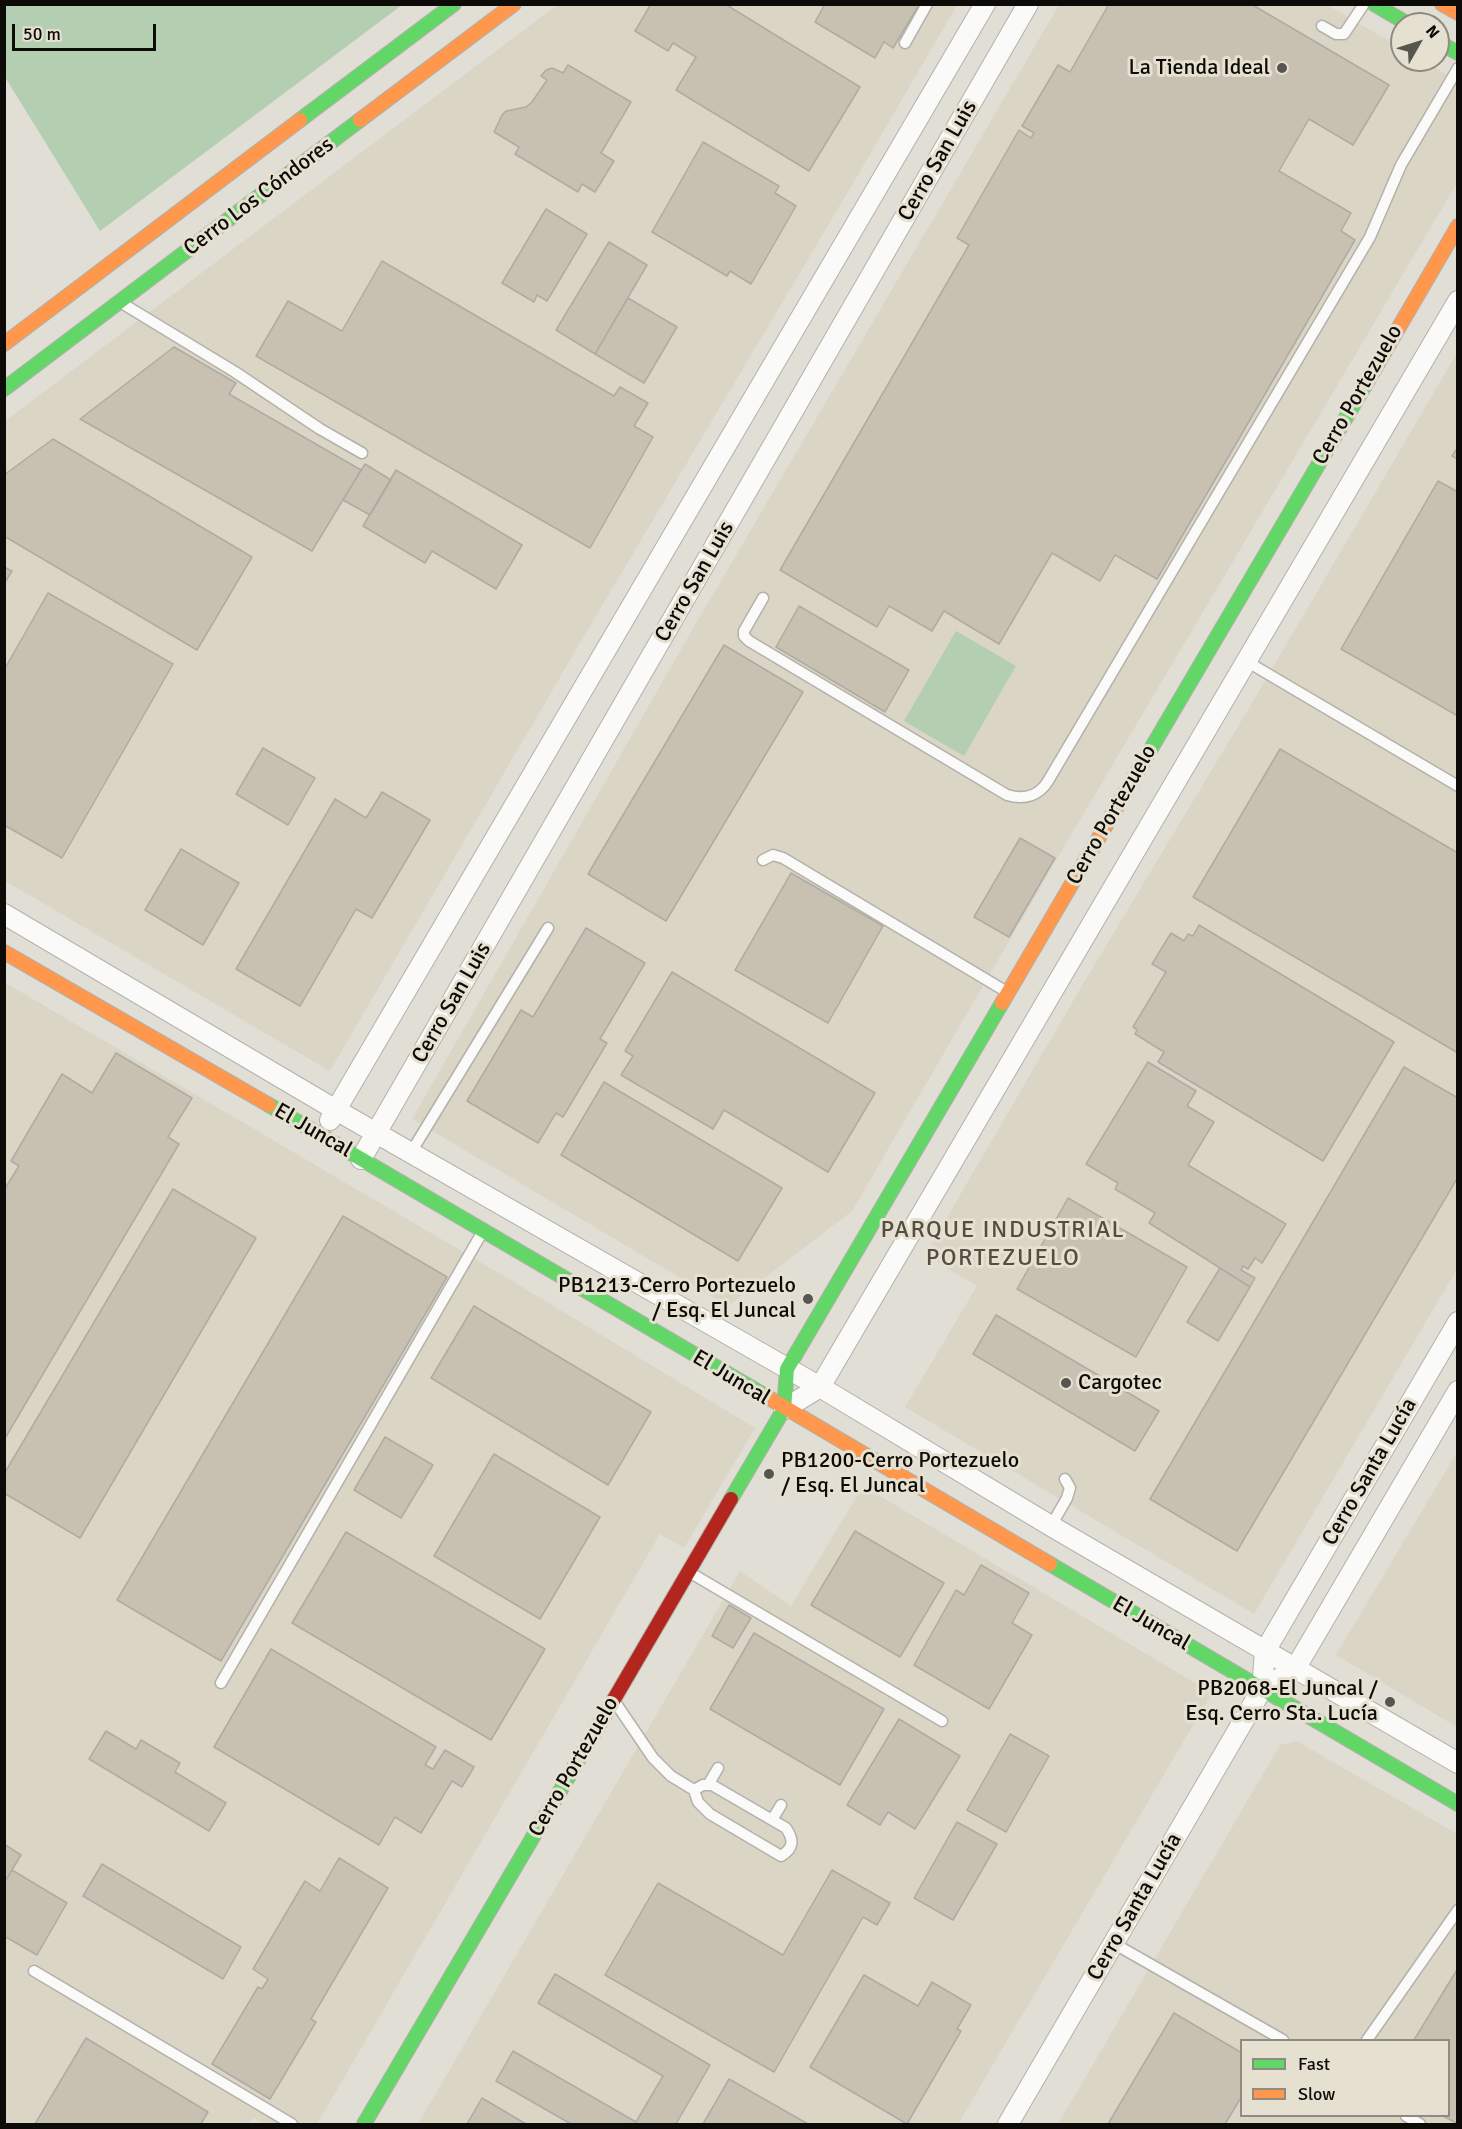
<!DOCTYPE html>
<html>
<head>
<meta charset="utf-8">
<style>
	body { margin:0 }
	#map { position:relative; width:1462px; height:2129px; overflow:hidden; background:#e1ded6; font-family:Signika,sans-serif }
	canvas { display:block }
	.frame { position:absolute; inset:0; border:6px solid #0d0b07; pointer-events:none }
	.legend { position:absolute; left:1240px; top:2039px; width:210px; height:78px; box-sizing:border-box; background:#e6e0d1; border:2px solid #8f8b80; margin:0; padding:8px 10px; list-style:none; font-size:18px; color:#0d0b07 }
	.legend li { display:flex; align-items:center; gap:12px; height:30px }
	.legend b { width:30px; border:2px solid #8f8b80 }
	.north { position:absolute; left:1390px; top:12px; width:60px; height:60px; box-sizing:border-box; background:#e6e0d1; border:2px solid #8f8b80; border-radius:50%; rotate:51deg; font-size:16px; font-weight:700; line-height:24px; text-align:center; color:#0d0b07 }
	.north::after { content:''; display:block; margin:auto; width:21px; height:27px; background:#57554f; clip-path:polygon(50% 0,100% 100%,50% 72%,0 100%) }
	.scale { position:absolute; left:12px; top:24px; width:144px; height:27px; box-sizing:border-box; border:3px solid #0d0b07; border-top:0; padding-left:8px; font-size:18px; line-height:21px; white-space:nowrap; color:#0d0b07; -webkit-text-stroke:4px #e6e0d1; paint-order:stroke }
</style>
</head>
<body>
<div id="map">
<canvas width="1462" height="2129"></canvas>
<div class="frame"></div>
<ul class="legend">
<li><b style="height:8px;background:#63d668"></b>Fast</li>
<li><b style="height:8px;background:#ff974d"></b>Slow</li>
</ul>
<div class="north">N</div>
<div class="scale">50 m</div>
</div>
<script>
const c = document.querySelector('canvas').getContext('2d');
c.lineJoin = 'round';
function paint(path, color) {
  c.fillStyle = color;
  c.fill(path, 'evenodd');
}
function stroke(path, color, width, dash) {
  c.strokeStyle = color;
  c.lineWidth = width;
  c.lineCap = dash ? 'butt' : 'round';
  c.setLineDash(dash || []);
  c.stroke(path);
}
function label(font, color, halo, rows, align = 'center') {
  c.font = font + ' Signika,sans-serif';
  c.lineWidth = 6;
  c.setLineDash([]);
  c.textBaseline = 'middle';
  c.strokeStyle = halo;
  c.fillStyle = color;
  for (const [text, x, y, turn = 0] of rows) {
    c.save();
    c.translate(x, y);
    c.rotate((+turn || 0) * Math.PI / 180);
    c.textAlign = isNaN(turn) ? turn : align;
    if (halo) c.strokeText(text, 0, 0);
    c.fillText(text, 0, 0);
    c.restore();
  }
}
paint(new Path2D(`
	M557 5H957L858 175 587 631 330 1071 5 881V421Z
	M1059 5H1327L1402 48V60H1422L1457 81V183L1068 840 852 1211 728 1306 412 1119 695 625Z
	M1457 353V1269L1254 1614 905 1407 977 1286 925 1255 1083 984 1252 703Z
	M4 982 504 1276 755 1428 684 1548 660 1534 317 2124H264L253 2118 249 2124H5Z
	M1457 1452V1727L1336 1655Z
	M863 1486 1212 1693 958 2124H418L740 1571 791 1606Z
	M1297 1741 1457 1834V2124H1058L1280 1745ZM1242 2040H1448V2116H1242Z`), '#dbd5c5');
paint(new Path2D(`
	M5 4H402V5L100 231 5 77Z
	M956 631 1016 666 964 756 904 721Z`), '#b3ceb0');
const building = new Path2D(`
	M651 4H725L860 87 809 171 676 90 696 57 673 43 668 51 635 31Z
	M825 4H917L919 5 893 48 884 42 875 58 815 22Z
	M1109 4H1251L1389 85 1353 145 1309 119 1279 171 1351 213 1341 231 1355 240 1157 579 1115 555 1100 581 1052 553 999 644 944 611 932 631 889 606 877 627 780 570 969 245 957 238 1019 130 1031 138 1034 133 1022 126 1058 65 1070 72Z
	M568 65 631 102 601 153 614 161 595 192 582 184 578 192 515 154 519 147 494 132 502 115 506 111 526 107 532 102 547 80 541 76 546 70 552 68 563 73Z
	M703 142 779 186 775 193 796 206 751 284 730 271 727 276 652 232Z
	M546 209 587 234 547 301 537 295 534 302 502 283Z
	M609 242 647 265 595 354 556 330Z
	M382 261 614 396 620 387 648 403 634 426 653 437 590 548 256 356 288 301 342 331Z
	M628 298 677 327 644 383 595 354Z
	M174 347 236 383 229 394 361 470 312 551 80 419Z
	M53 439 252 557 197 650 4 536V475Z
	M1458 447V460L1452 456Z
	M365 464 391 480 370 515 343 500Z
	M396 470 522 545 496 589 432 551 425 563 363 526Z
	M1438 481 1458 492V716L1341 649Z
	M4 567 12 571 4 584Z
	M48 593 173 664 62 858 4 825V670Z
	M799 606 909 670 885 712 776 647Z
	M724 645 803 692 666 921 588 874Z
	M263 748 315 778 288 825 236 794Z
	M1280 749 1458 853V1053L1193 897Z
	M382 792 430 820 372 918 356 909 300 1006 236 969 335 799 366 818Z
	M1020 838 1055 858 1009 937 974 917Z
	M181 849 239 883 203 945 145 910Z
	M791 873 883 926 828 1023 735 970Z
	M1199 925 1394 1042 1323 1161 1158 1062 1164 1052 1135 1034 1137 1030 1133 1027 1166 972 1152 964 1171 933 1184 941 1188 934 1193 936Z
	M586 928 645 963 600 1039 607 1043 563 1117 556 1113 538 1143 467 1101 521 1010 533 1017Z
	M672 972 875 1093 828 1172 724 1110 713 1129 621 1075 633 1056 625 1051Z
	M116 1053 192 1098 168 1137 179 1144 4 1440V1190L19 1166 11 1161 62 1074 92 1093Z
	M1148 1062 1196 1091 1187 1106 1214 1122 1188 1165 1286 1224 1262 1263 1255 1258 1248 1269 1243 1266 1241 1270 1255 1278 1250 1287 1149 1223 1155 1213 1115 1189 1118 1183 1086 1164Z
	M1404 1067 1458 1098V1177L1237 1551 1150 1499Z
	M604 1082 782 1188 738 1261 561 1155Z
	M173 1189 256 1238 80 1538 4 1493V1474Z
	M1068 1198 1187 1267 1136 1357 1017 1289Z
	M343 1216 447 1277 221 1661 117 1600Z
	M1220 1268 1250 1287 1218 1341 1187 1322Z
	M474 1306 651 1412 608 1485 431 1378Z
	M996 1315 1159 1411 1135 1451 973 1354Z
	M385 1437 433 1465 401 1518 354 1490Z
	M494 1454 600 1517 540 1619 434 1556Z
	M855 1531 944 1583 900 1657 811 1605Z
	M346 1532 545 1649 491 1740 292 1623Z
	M981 1565 1029 1593 1012 1623 1032 1635 989 1709 914 1665 956 1590 964 1595Z
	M729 1605 751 1618 733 1648 712 1636Z
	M754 1633 884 1709 840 1785 710 1709Z
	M271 1649 436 1747 425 1765 433 1769 445 1750 474 1767 462 1787 452 1781 421 1833 395 1817 379 1845 214 1747Z
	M899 1719 960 1756 915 1829 888 1812 880 1825 847 1805Z
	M106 1731 136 1749 141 1740 180 1763 175 1772 226 1803 209 1831 89 1759Z
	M1010 1734 1049 1756 1006 1832 967 1810Z
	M957 1822 997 1844 953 1920 914 1898Z
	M4 1844 21 1855 4 1883Z
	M339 1858 388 1888 311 2019 316 2022 270 2099 212 2064 258 1987 262 1989 268 1979 253 1969 305 1881 320 1891Z
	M102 1864 241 1947 223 1979 83 1896Z
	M12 1870 67 1903 37 1955 4 1936V1883Z
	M832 1870 890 1903 877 1925 863 1917 774 2072 605 1975 658 1883 783 1955Z
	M1458 1968V2124L1443 2116H1448V2040H1414Z
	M555 1974 710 2065 676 2124H571L496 2081 513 2051 636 2122 663 2076 538 2003Z
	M864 1975 918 2006 932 1982 971 2005 957 2029 961 2031 907 2124 810 2067Z
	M1174 2013 1242 2053V2096L1225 2124H1108Z
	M86 2038 208 2112 201 2124H35Z
	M729 2079 808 2124H703Z
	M482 2098 526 2124H467Z`);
paint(building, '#c8c1b1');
stroke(building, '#aeaba5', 1.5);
const lane = new Path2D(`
	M1322 26 1336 34H1344L1364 4
	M905 43 927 4
	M120 302 235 372 320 429 362 453
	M763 598 744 631V636L749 641 1007 795C1024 800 1039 796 1048 781L1370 237 1401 165 1458 68
	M1246 661 1458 786
	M763 860 773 855 783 858 1007 992
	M410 1154 548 928
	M1051 1526 1067 1498 1070 1488 1065 1479
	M689 1572 942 1721
	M221 1683 483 1231
	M615 1702 653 1758 671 1776 694 1790 698 1802 710 1814 781 1856C794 1848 794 1840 786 1828L712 1785H703L694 1790
	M708 1785 718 1768
	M772 1820 781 1805
	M1113 1943 1283 2040
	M34 1971 292 2124
	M1367 2040 1458 1910
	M1406 2116 1420 2124`);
const street = new Path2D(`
	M4 914 336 1110 820 1387 1051 1526 1458 1763
	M330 1120 985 4
	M361 1159 1028 4
	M784 1409 820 1387 1458 301
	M1262 1689 1295 1669 1458 1391
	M1008 2124 1262 1689 1265 1651 1458 1322`);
const fast = new Path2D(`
	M1374 4 1408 24
	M1438 42 1458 53
	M300 120 454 4
	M4 389 360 120
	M1139 769 1367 382
	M269 1105 769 1398
	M731 1499 784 1409 787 1369 1002 1003
	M1050 1564 1458 1804
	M364 2124 603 1718`);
const slow = new Path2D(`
	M1442 4 1458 13
	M360 120 514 4
	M4 344 300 120
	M1367 382 1458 226
	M4 952 269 1105
	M1002 1003 1139 769
	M769 1398 1050 1564`);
const jam = new Path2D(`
	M603 1718 731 1499`);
stroke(lane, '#b3b1ab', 13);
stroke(street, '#b3b1ab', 22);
stroke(fast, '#b3b1ab', 16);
stroke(slow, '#b3b1ab', 16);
stroke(jam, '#b3b1ab', 16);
stroke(lane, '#fafaf9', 10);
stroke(street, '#fafaf9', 20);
stroke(fast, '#63d668', 14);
stroke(slow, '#ff974d', 14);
stroke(jam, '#b3261e', 14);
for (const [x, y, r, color] of [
	[1282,68,6,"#57554f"],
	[808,1299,6,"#57554f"],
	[1066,1383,6,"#57554f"],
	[769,1474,6,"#57554f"],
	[1390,1702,6,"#57554f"]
]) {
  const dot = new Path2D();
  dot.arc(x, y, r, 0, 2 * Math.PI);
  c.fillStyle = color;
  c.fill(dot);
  stroke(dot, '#e6e0d1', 2);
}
label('22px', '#0d0b07', '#e6e0d1', [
	["La Tienda Ideal",1270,68],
	["PB1213-Cerro Portezuelo",796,1286],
	["/ Esq. El Juncal",796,1311],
	["Cargotec",1078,1383,"left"],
	["PB1200-Cerro Portezuelo",781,1461,"left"],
	["/ Esq. El Juncal",781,1486,"left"],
	["PB2068-El Juncal /",1378,1689],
	["Esq. Cerro Sta. Lucía",1378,1714]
], 'right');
label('22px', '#0d0b07', '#e6e0d1', [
	["Cerro San Luis",938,161,-60],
	["Cerro Los Cóndores",259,197,-37],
	["Cerro Portezuelo",1358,395,-60],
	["Cerro San Luis",695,582,-60],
	["Cerro Portezuelo",1112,815,-60],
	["Cerro San Luis",452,1003,-60],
	["El Juncal",313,1131,30],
	["El Juncal",731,1378,31],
	["Cerro Santa Lucía",1370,1472,-60],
	["El Juncal",1151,1624,30],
	["Cerro Portezuelo",574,1767,-60],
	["Cerro Santa Lucía",1135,1907,-60]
]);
c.letterSpacing = '1.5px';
label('24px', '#534e41', '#e6e0d1', [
	["PARQUE INDUSTRIAL",1003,1231],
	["PORTEZUELO",1003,1259]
]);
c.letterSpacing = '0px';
</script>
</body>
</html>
